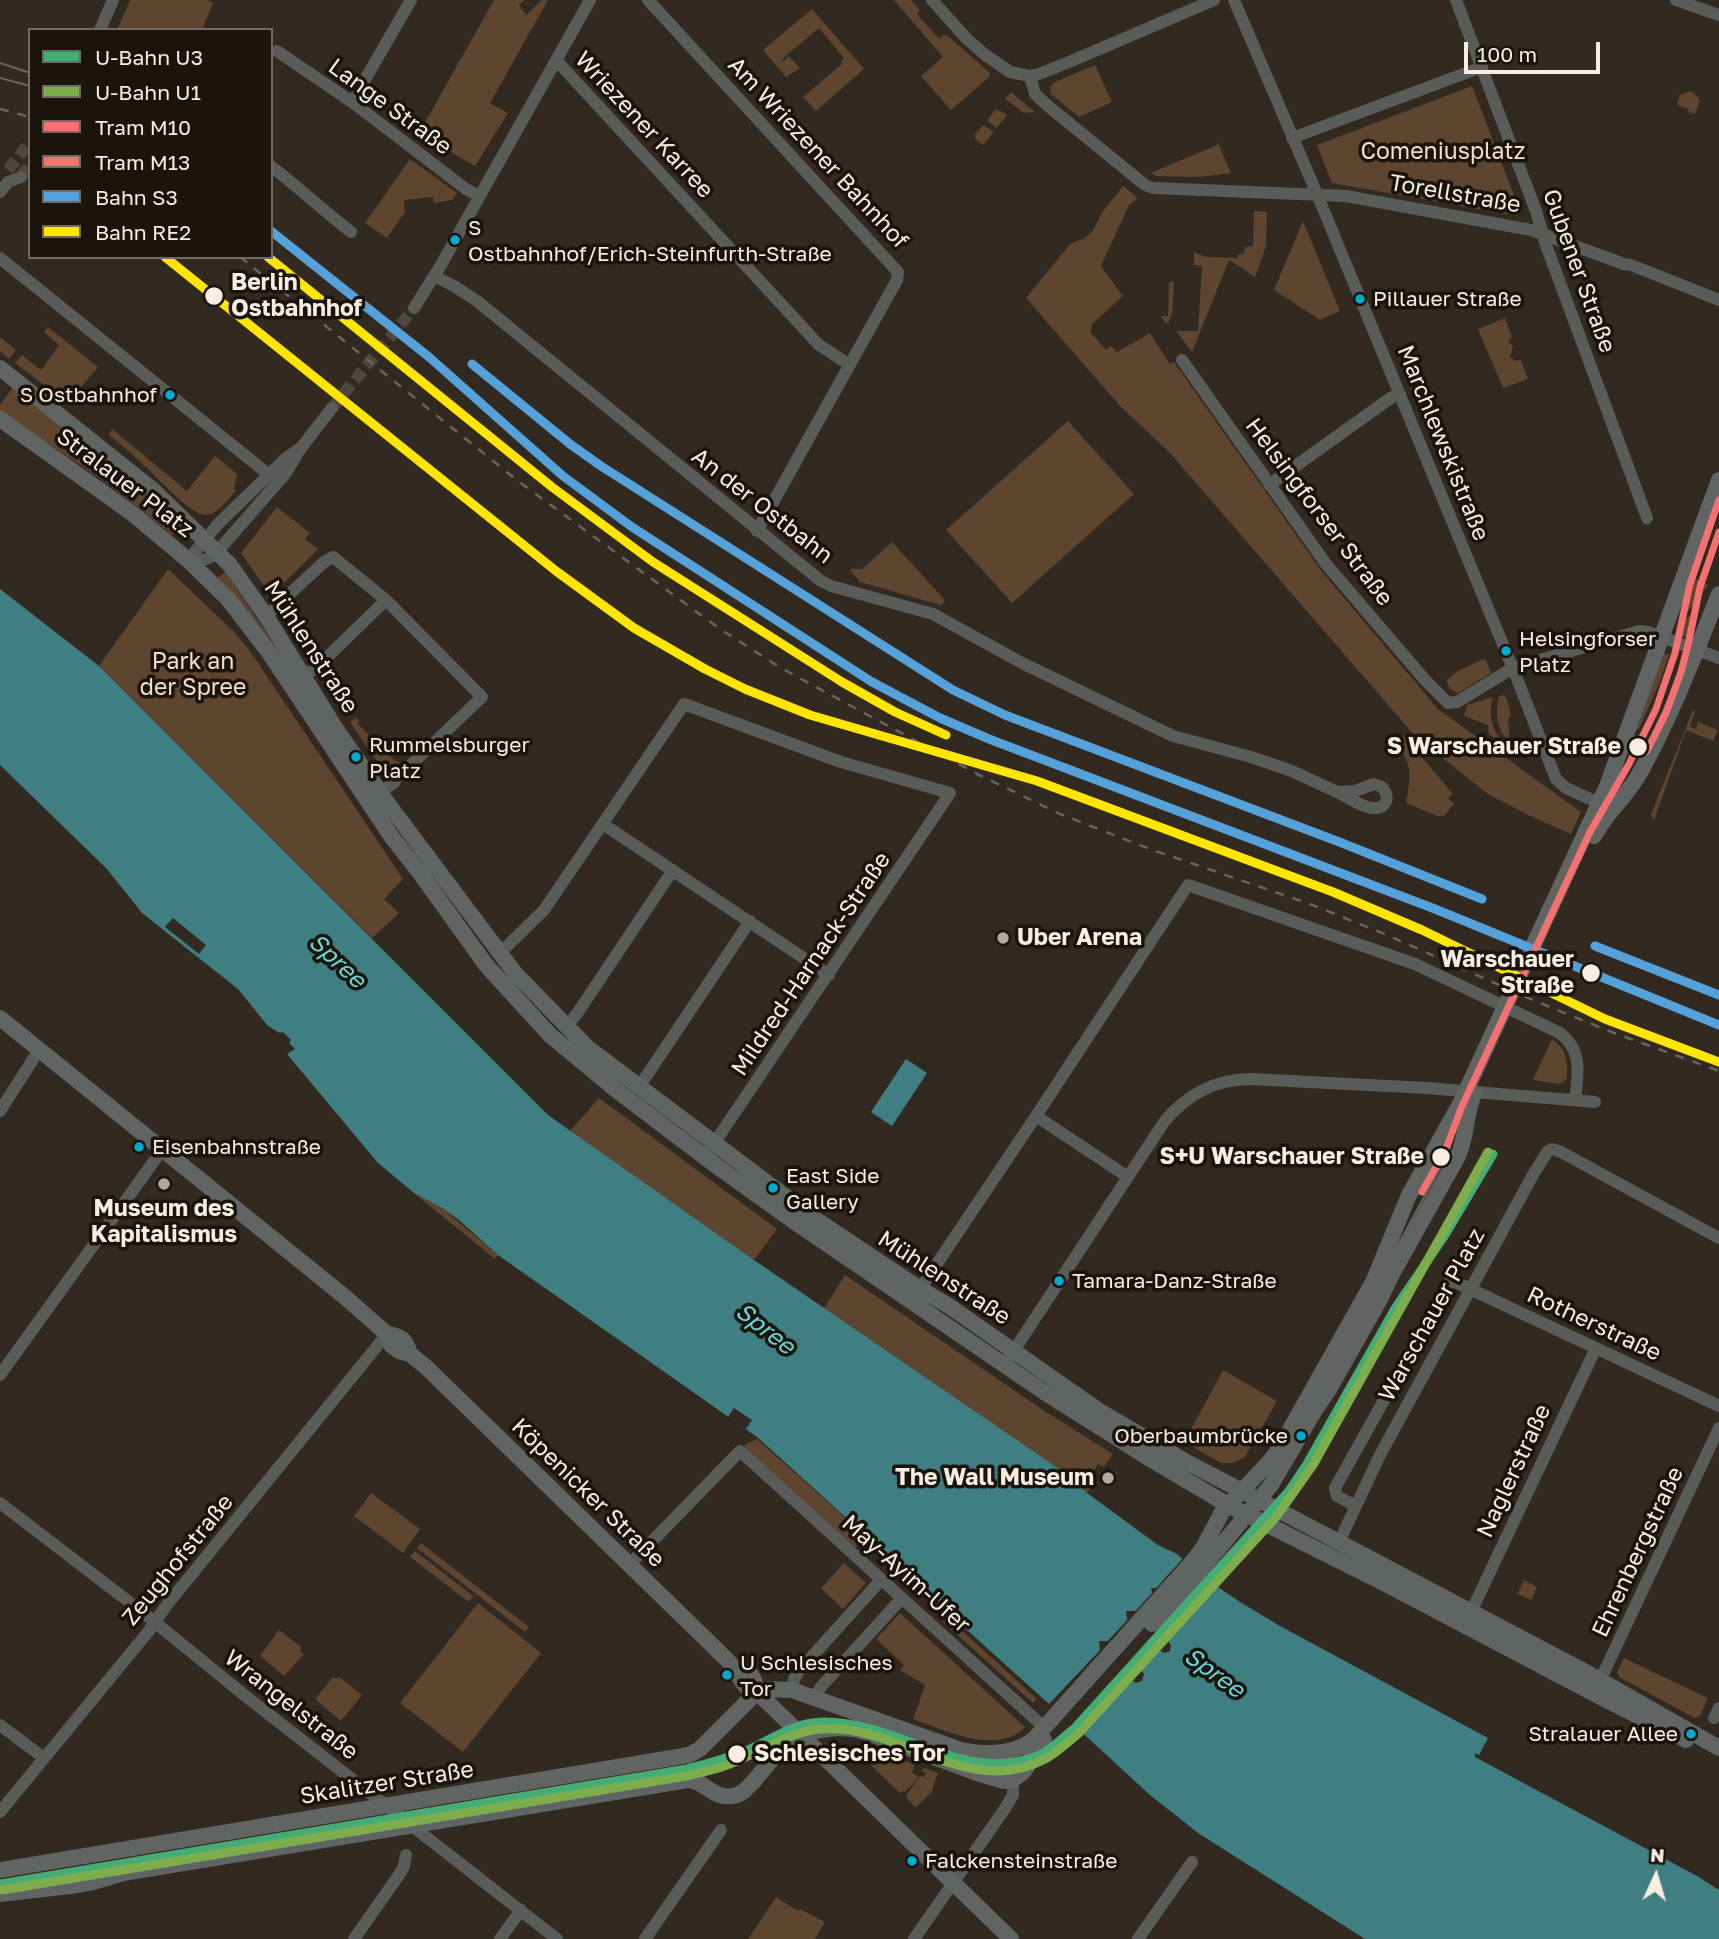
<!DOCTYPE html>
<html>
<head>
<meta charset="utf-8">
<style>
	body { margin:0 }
	#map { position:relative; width:1719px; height:1939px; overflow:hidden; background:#322921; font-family:"Golos Text",sans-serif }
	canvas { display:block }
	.legend { position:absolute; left:28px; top:28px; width:245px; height:231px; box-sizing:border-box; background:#1b140d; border:2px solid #736b63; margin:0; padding:9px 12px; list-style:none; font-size:21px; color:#f7ede3 }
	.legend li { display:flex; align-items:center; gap:14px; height:35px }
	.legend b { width:35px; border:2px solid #736b63 }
	.north { position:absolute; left:1621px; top:1841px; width:70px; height:70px; -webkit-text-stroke:5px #1b140d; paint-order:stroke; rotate:4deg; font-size:19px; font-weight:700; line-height:28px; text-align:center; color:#f7ede3 }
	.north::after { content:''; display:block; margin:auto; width:24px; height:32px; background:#f7ede3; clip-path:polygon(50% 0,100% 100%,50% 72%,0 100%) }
	.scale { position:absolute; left:1464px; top:42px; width:136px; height:32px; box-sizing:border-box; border:4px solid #f7ede3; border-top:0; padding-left:9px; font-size:21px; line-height:24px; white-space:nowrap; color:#f7ede3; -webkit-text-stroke:5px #1b140d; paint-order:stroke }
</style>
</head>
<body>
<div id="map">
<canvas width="1719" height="1939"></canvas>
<ul class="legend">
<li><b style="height:9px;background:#46ac76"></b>U-Bahn U3</li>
<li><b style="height:9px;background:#7dad4c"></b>U-Bahn U1</li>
<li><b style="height:9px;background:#f57070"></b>Tram M10</li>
<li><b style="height:9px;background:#f57070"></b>Tram M13</li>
<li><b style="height:9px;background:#55a2db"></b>Bahn S3</li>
<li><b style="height:9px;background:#ffe600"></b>Bahn RE2</li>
</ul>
<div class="north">N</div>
<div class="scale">100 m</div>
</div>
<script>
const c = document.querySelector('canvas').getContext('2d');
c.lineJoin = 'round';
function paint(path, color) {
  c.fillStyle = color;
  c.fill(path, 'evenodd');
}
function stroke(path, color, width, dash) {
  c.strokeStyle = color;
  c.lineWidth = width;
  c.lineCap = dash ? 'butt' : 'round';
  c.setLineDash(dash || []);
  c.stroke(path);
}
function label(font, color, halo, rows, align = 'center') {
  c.font = font + ' "Golos Text",sans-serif';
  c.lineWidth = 7;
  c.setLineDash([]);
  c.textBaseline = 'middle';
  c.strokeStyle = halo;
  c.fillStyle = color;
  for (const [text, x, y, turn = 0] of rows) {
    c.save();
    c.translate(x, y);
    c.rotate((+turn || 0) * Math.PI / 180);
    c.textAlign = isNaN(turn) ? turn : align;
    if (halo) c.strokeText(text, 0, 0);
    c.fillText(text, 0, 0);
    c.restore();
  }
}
paint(new Path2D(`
	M130 0H207L213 3 202 30H117Z
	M494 0H525L519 5 526 15 542 0H548L490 103 508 113 475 166 435 143 440 133 424 124Z
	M894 0H911L920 10 917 14 939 39 943 35 949 37 990 73V76L951 110 921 76 943 57Z
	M812 9 864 69 816 111 803 97 842 64 841 61 844 58 819 28 782 59 784 61 789 56 800 68 786 77 763 50Z
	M1095 65 1112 102 1079 117 1051 94 1050 87 1055 82Z
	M1472 86 1520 211 1517 216 1332 183 1317 145Z
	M1690 91 1693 92 1700 100 1695 114 1688 112 1689 109 1677 105 1680 95Z
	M1011 92 1035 112 1024 113 1005 99Z
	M995 110 1001 111 1007 115 997 128 987 121Z
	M983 125 994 132 983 145 975 139V134Z
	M1218 143 1231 173 1200 177 1156 176 1151 173 1217 145Z
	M410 159 457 193 452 200 434 203 433 197 404 200 405 212 387 238 365 223Z
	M1123 186 1138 198 1129 205 1101 266 1123 296 1092 324 1091 333 1106 350 1111 346 1117 352 1150 333 1170 364 1174 362 1323 573 1438 709 1581 812 1571 834 1528 815 1488 794 1415 736 1170 453 1120 406 1026 298 1070 244 1085 238 1093 230 1103 211Z
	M1254 211 1267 212 1266 246 1255 277 1229 260 1192 352 1176 331H1198L1202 266 1194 265V252L1206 257 1238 258V254H1244L1245 247 1253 246Z
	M1303 221 1340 311 1320 320 1274 290Z
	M1169 282H1174L1172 316H1170L1169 323H1165L1161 316H1168Z
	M1505 318 1512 337 1508 341 1513 346 1510 357 1516 361 1521 360 1528 379 1503 388 1478 329Z
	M48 327 98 367 68 403 15 363 22 355 41 370 59 345 44 332Z
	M0 337 16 350 9 359 0 351Z
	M14 386 182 524 172 535C119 489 59 450 0 412V405Z
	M1068 421 1134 494 1012 603 946 530Z
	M112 429 187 491 215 456 237 474 234 489 236 491C228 499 217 515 206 515 190 516 148 467 134 456 126 448 117 442 109 435Z
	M277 507 310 533 305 539 318 549 271 596 241 553Z
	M892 542 945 600 941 605 860 582 850 570 851 569H862Z
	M168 569 235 633 250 651 403 879 384 899 399 913 372 938 99 666Z
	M225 572 367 781 215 580Z
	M1693 578 1708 585 1698 600 1685 614Z
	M1701 604 1688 638 1681 636 1684 621Z
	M1661 652 1669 655 1659 684 1639 729H1637L1634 735 1636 736 1627 754Z
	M1481 660H1486L1491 673 1458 693 1451 690 1446 681 1456 672Z
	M324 677 354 709 346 716 321 679Z
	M1504 695 1507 699 1511 716 1508 719 1510 742C1496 731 1495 712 1499 696Z
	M1493 697C1488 713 1491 726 1500 739L1489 735 1488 725 1464 716 1467 705Z
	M1693 710 1695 711 1690 727 1696 729 1698 722 1718 730 1713 741 1686 730 1654 820 1651 815Z
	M355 718 359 720 358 724 395 761 400 762 388 773 384 772 350 722Z
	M1403 735 1453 794 1448 798 1454 804 1444 816H1437L1406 803C1411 777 1413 764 1395 742Z
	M1552 1039C1567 1049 1568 1062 1567 1079L1560 1084 1533 1080Z
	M599 1098 777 1229 754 1260 570 1131Z
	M414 1193 442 1208 498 1255 495 1259Z
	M845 1275 1043 1410 1113 1454 1104 1467 1098 1464 1088 1480 1093 1484 1087 1493 1055 1466 824 1308Z
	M1223 1370 1277 1401 1245 1457 1233 1463H1221L1184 1442Z
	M757 1439 866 1536 855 1547 757 1461 744 1445Z
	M371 1493 420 1529 403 1553 354 1516Z
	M421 1543 529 1627 525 1632 417 1548Z
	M415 1551 473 1596 469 1602 410 1557Z
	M844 1563 866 1583 843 1609 821 1588Z
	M1524 1580 1537 1587 1531 1600 1517 1594Z
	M478 1603 541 1653 463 1752 400 1703Z
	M900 1613 1025 1727C998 1756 944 1730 913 1719L925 1685 900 1670 904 1665 876 1639Z
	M947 1617 1037 1699 1033 1703 942 1621Z
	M279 1630 301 1647 300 1651 304 1654 284 1676 260 1656Z
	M1624 1658 1708 1698 1700 1716 1695 1718 1619 1677 1617 1672Z
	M333 1677 336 1679 339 1677 362 1695 341 1721 315 1699Z
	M857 1744 915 1764 912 1773 918 1776 915 1782 905 1792 903 1791 900 1793 855 1750Z
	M924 1768 938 1773 931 1793 915 1808 906 1796 920 1776 924 1777 926 1773 922 1772Z
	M776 1897 798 1911 800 1909 825 1922 815 1939H748Z`), '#5d452f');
paint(new Path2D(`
	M0 589 99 666 548 1115 754 1260 1055 1466 1087 1493 1158 1545 1177 1554 1212 1583 1240 1602 1280 1626 1488 1738 1479 1755 1475 1753V1757L1697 1876 1719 1890V1939H1365L1198 1833 1150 1795 1050 1703 1049 1704 946 1611 947 1609 757 1437 498 1255 459 1220 442 1208 414 1193 378 1163 287 1054 295 1049 289 1043 291 1040 283 1032 280 1033 268 1026 238 989 142 913 107 869 0 765ZM1151 1588H1156L1188 1616 1181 1619 1152 1592ZM1126 1611H1135L1169 1641 1170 1651 1164 1653 1127 1619ZM1099 1641H1108L1144 1674 1136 1683 1100 1651Z
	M906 1059 927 1073 892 1126 871 1112Z`), '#3f7f81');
paint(new Path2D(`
	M173 918 206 945 199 954 165 927Z
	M734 1408 752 1420 746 1429 728 1417Z
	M1185 1556 1216 1581 1186 1614 1188 1616 1187 1620 1183 1621 1180 1619 1164 1637 1171 1645 1170 1651 1164 1653 1156 1648 1139 1668 1144 1674 1142 1681 1136 1683 1128 1677 1112 1695 1114 1698 1113 1702 1110 1703 1106 1701 1078 1733 1048 1705 1102 1648V1644H1105L1129 1618V1614H1133ZM1134 1614 1165 1643 1167 1648 1159 1645 1130 1618V1615ZM1106 1644 1140 1675 1139 1679H1137L1103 1649V1645Z`), '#322921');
stroke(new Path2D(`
	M8 170 30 142
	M21 177 30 165
	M332 408 414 308`), '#50463e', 12, [12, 6]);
stroke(new Path2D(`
	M648 0 898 272 897 280 757 531
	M932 0 966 38 984 54 1010 72 1030 76 1039 74 1069 62 1214 0
	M1234 0 1317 194 1516 676 1556 779 1566 788 1599 803
	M1456 0 1536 211 1546 245 1647 518
	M1676 0 1719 15
	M100 30 113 0
	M277 51 352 102 466 189 479 196
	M556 60 819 345 850 365
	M1030 76 1035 94 1048 106 1145 185 1153 188 1346 196 1531 230 1624 264 1631 265 1719 300
	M352 102 411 0
	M1292 138 1482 67
	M271 166C299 188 324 211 351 232
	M0 192 8 182 21 177
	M0 258 278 482
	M434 276 454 286 477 301 821 581 831 586 933 614 1022 663 1173 736 1251 757 1292 771 1337 792
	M414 308 441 265 590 0
	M1182 360 1326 564 1425 680 1448 703 1457 702 1513 668 1639 631 1648 632 1719 658
	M1269 485 1392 397 1400 394
	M188 560C201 561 208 561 217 552L286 473 301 448 332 408
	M188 560 219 523 285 459 299 449
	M266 616 324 562 333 557 386 600
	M303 677 318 666 386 600 482 697 395 780 394 783 380 792
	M1374 784 1382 787C1386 792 1389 797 1385 803 1376 818 1348 797 1337 792L1355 791Z
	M603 824 829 975
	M500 953 544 910 684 704 841 762 950 793 711 1148
	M566 1027 576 1015 673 870
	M639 1087 750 921
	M0 1111 39 1050
	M1036 1116 1128 1177
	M920 1289 1036 1116 1188 885 1415 964 1560 1033C1583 1051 1578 1075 1575 1100
	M1009 1358 1164 1122C1186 1095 1216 1079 1251 1079L1427 1088 1595 1102
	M0 1375 162 1150
	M0 1503 141 1611 248 1698 557 1939
	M1356 1506 1337 1496 1335 1488 1451 1280 1719 1406
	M1339 1542 1380 1455 1534 1173 1548 1151 1552 1149 1561 1152 1719 1238
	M629 1565 740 1451 1045 1728
	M1471 1612 1596 1348
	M1597 1687 1719 1428
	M792 1690 794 1679 798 1672 881 1580
	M816 1698 820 1688 902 1598
	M1714 1718 1719 1708
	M0 1725 44 1758
	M0 1812 148 1632 166 1606 387 1334
	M354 1939 399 1875 404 1866 406 1855
	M500 1939 521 1910
	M645 1939 721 1830
	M914 1939 1006 1807 1013 1795V1780
	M1138 1939 1192 1862`), '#5a5c5a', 12);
stroke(new Path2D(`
	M0 368 153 490 230 565 266 616 336 729 389 805 515 973 588 1048 815 1219 920 1289 949 1306 1101 1412 1183 1460 1582 1670 1719 1748
	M0 419 133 514 188 560 228 599 268 651 391 836 420 873 486 965 550 1035 615 1089 718 1167 799 1225 1044 1392 1147 1457 1228 1505 1386 1584 1610 1702 1686 1740
	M1594 836C1607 812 1628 795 1641 771 1672 715 1695 654 1719 594
	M0 1018 345 1297 387 1334 391 1345 399 1351 410 1354 426 1367 714 1647C720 1654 729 1660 734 1668 744 1683 739 1684 757 1692L1011 1939
	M387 1334C402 1336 406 1340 410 1354
	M1152 1624 1202 1569 1271 1485 1315 1410 1328 1391 1379 1301 1392 1274 1458 1156C1467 1137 1465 1115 1474 1094
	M734 1667C751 1673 754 1673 757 1692
	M0 1870 689 1755 700 1749 757 1692 768 1689 792 1690 961 1750C986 1755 1013 1756 1034 1739L1193 1561 1203 1548 1222 1512 1271 1460 1278 1451 1373 1282 1409 1195 1459 1106 1607 786 1719 480
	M0 1894 70 1886 93 1882 123 1873 688 1780C705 1781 713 1799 732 1796 742 1795 747 1788 754 1781 765 1768 777 1751 791 1741 809 1729 838 1726 859 1730L980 1774 1004 1781 1013 1780 1023 1772 1027 1767 1035 1749 1044 1740`), '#606462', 16);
stroke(new Path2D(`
	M0 63 30 73
	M0 78 30 86
	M1325 1379 1445 1159`), '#686561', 2);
stroke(new Path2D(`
	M0 109 30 117
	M240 257 518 481 720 629 781 668 977 774 1060 814 1150 849 1310 904 1387 935 1535 1001 1614 1033 1719 1071`), '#686561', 2.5, [9, 9]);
stroke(new Path2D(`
	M271 231 429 357 563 476 632 527 872 682 940 718 989 739 1435 909 1719 1025
	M472 364 570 444 601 466 953 690 1005 715 1342 843 1482 899
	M1595 946 1719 995`), '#55a2db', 9);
stroke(new Path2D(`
	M165 257 556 571 634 628 705 669 745 689 810 715 1037 781 1333 892 1422 930 1605 1019 1719 1062
	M268 257 552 487 653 562 842 682 895 712 946 735`), '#ffe600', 9);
stroke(new Path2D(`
	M1422 1192 1446 1149 1462 1106 1590 832 1629 764 1656 709 1675 653 1690 584 1719 500`), '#f57070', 7);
stroke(new Path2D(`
	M1647 751 1666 713 1681 672 1688 645 1700 587 1719 532`), '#f57070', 7);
stroke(new Path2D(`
	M0 1884 687 1769C708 1764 728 1758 748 1750 772 1739 796 1722 823 1722 899 1721 965 1787 1040 1755 1052 1749 1063 1737 1074 1729L1289 1491 1307 1464 1396 1307 1445 1235 1493 1154`), '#46ac76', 9);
stroke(new Path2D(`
	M2 1890 686 1776C703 1772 721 1769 737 1761 765 1749 791 1731 822 1729 898 1723 968 1800 1045 1759 1057 1753 1068 1742 1079 1733L1277 1516 1313 1465 1488 1152`), '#7dad4c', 9);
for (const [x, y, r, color] of [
	[455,240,6,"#00a9ce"],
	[214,296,10,"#f7ede3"],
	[1360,299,6,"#00a9ce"],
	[170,395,6,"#00a9ce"],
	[1506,651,6,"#00a9ce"],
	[1638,747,10,"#f7ede3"],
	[356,757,6,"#00a9ce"],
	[1003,938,7,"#b2a89f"],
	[1591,973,10,"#f7ede3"],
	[139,1147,6,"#00a9ce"],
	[1441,1157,10,"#f7ede3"],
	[164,1184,7,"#b2a89f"],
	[773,1188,6,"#00a9ce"],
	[1059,1281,6,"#00a9ce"],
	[1301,1436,6,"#00a9ce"],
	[1108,1478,7,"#b2a89f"],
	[727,1675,6,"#00a9ce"],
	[1691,1734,6,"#00a9ce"],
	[737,1754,10,"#f7ede3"],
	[912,1861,6,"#00a9ce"]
]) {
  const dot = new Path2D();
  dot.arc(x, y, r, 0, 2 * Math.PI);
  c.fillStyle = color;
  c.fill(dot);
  stroke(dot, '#1b140d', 2.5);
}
label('21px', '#f7ede3', '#1b140d', [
	["S",468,228],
	["Ostbahnhof/Erich-Steinfurth-Straße",468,254],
	["Pillauer Straße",1373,299],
	["S Ostbahnhof",157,395,"right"],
	["Helsingforser",1519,639],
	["Platz",1519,665],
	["Rummelsburger",369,745],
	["Platz",369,771],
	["Eisenbahnstraße",152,1147],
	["East Side",786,1176],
	["Gallery",786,1202],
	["Tamara-Danz-Straße",1072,1281],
	["Oberbaumbrücke",1288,1436,"right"],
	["U Schlesisches",740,1663],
	["Tor",740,1689],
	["Stralauer Allee",1678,1734,"right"],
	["Falckensteinstraße",925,1861]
], 'left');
label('23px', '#f7ede3', '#1b140d', [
	["Lange Straße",390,107,36],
	["Wriezener Karree",644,125,47],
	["Am Wriezener Bahnhof",818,153,47],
	["Torellstraße",1455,194,10],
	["Gubener Straße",1579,271,70],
	["Marchlewskistraße",1443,443,68],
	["Stralauer Platz",125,483,37],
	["An der Ostbahn",762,506,38],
	["Helsingforser Straße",1319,512,53],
	["Mühlenstraße",311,647,57],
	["Mildred-Harnack-Straße",811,964,-56],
	["Mühlenstraße",944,1278,33],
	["Warschauer Platz",1432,1315,-61],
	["Rotherstraße",1594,1324,25],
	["Naglerstraße",1514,1471,-65],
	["Köpenicker Straße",588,1493,44],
	["Ehrenbergstraße",1638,1552,-65],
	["Zeughofstraße",178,1560,-51],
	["May-Ayim-Ufer",906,1574,42],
	["Wrangelstraße",291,1705,38],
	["Skalitzer Straße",387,1783,-9]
]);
label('23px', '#f7ddc7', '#1b140d', [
	["Comeniusplatz",1443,152],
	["Park an",193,662],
	["der Spree",193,688]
]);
label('bold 23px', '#f7ede3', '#1b140d', [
	["Berlin",231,283,"left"],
	["Ostbahnhof",231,309,"left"],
	["S Warschauer Straße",1621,747],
	["Warschauer",1574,960],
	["Straße",1574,986],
	["S+U Warschauer Straße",1424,1157],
	["Schlesisches Tor",754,1754,"left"]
], 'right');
label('bold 23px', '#f7ede3', '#1b140d', [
	["Uber Arena",1017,938],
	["Museum des",164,1209,"center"],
	["Kapitalismus",164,1235,"center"],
	["The Wall Museum",1094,1478,"right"]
], 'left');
label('italic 24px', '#66d7db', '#1b140d', [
	["Spree",337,961,43],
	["Spree",765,1329,38],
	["Spree",1214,1673,36]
]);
</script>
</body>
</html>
